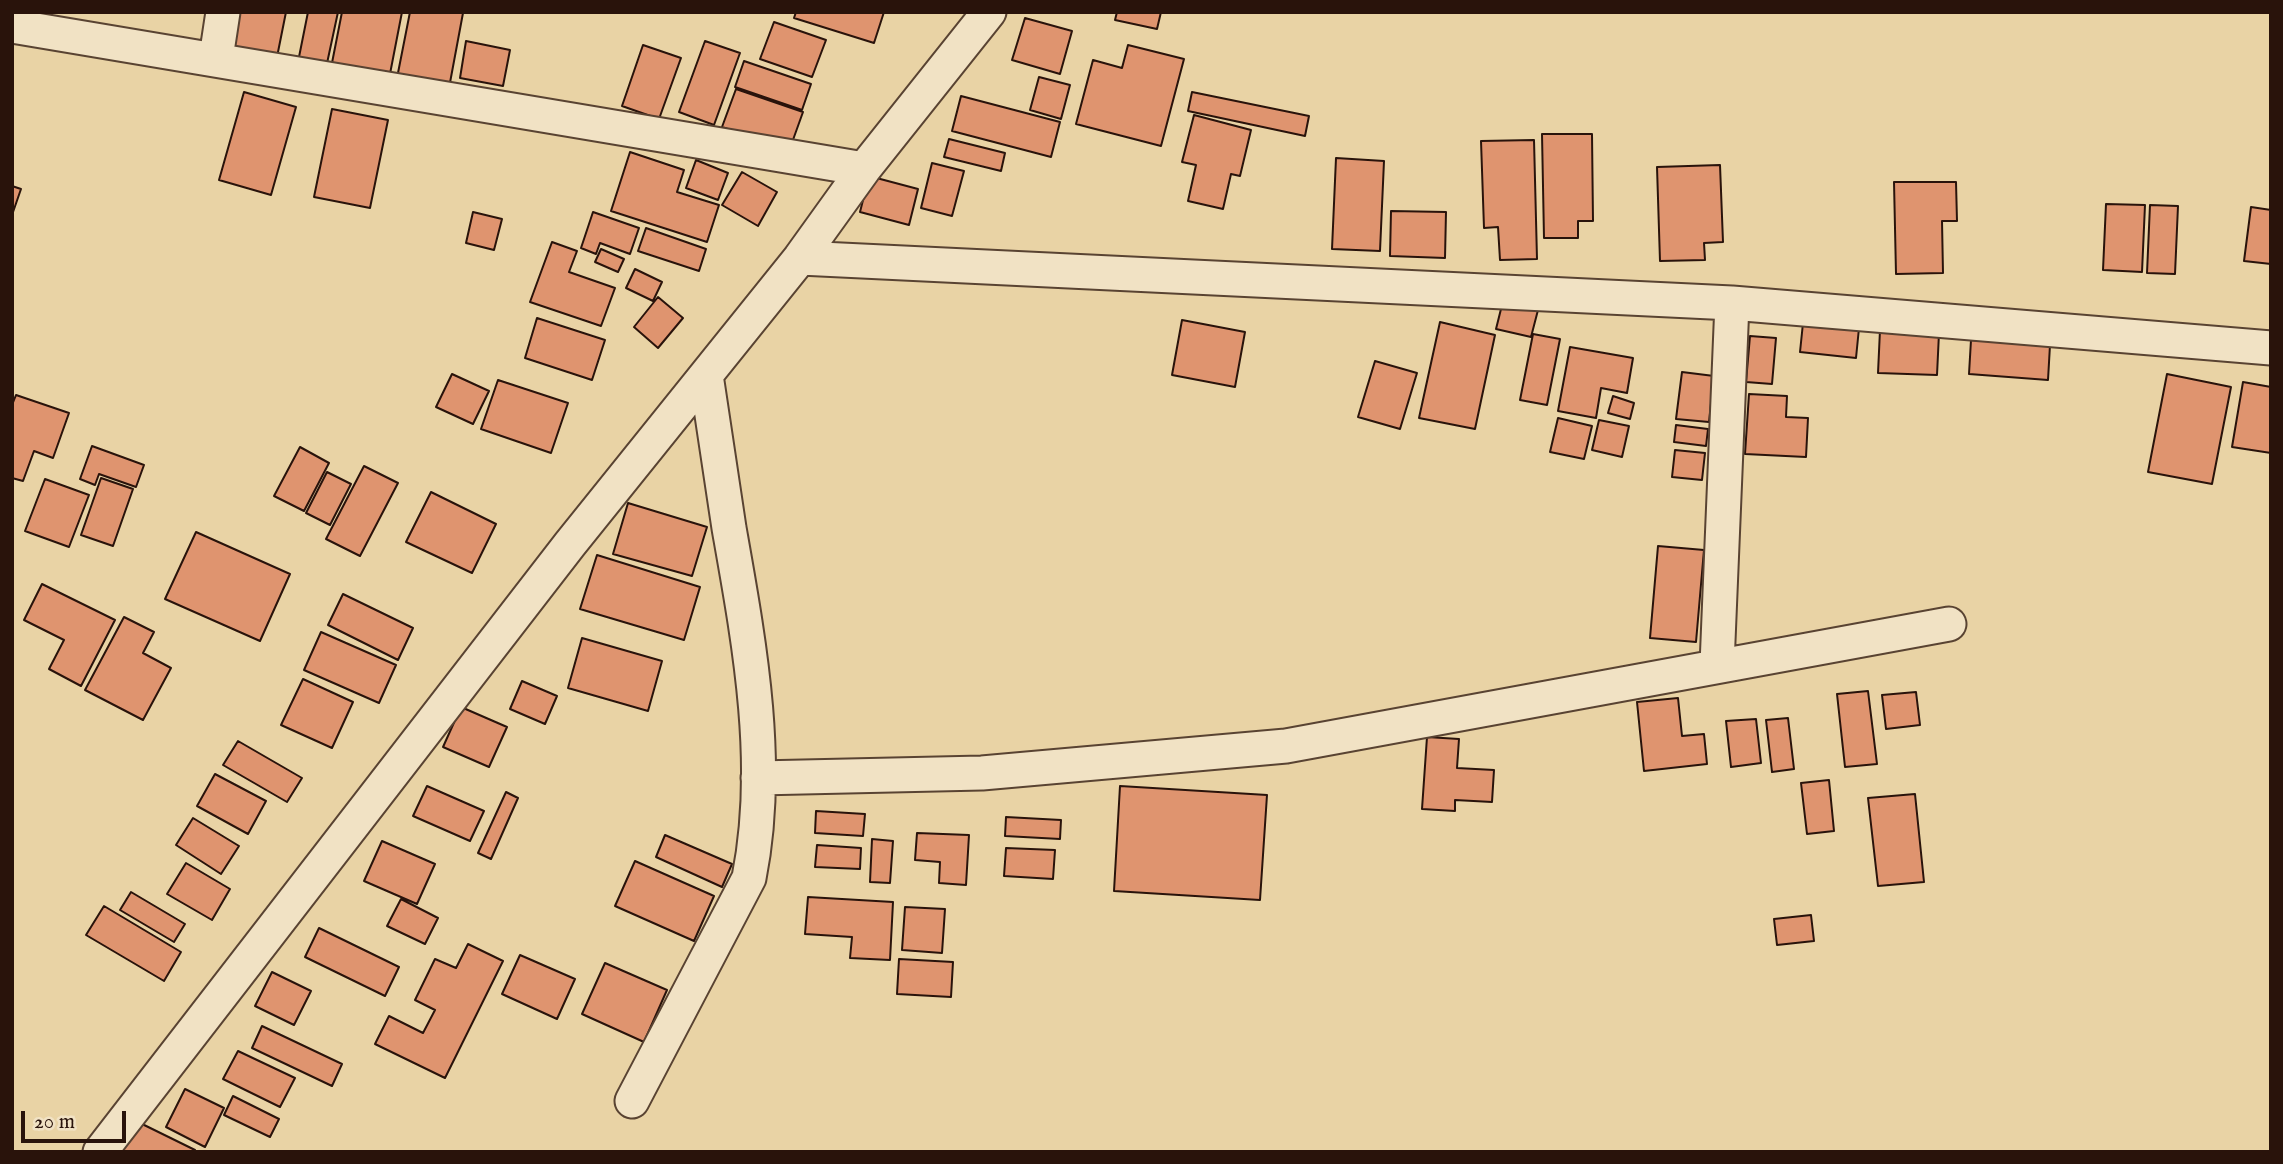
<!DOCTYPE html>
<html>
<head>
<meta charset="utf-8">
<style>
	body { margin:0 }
	#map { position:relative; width:2283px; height:1164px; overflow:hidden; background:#e9d3a5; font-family:"IM FELL English",serif }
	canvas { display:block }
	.frame { position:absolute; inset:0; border:14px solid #29130b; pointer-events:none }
	.scale { position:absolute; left:21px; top:1111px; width:105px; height:32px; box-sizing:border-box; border:4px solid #29130b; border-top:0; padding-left:9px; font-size:21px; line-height:24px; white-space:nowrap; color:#29130b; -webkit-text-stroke:5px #f1e2c4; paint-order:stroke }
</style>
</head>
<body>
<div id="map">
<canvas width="2283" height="1164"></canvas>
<div class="frame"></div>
<div class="scale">20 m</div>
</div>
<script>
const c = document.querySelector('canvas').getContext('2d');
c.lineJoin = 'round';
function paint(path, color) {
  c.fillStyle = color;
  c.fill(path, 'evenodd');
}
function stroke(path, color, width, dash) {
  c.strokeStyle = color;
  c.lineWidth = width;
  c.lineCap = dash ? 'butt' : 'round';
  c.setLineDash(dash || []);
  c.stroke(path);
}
const building = new Path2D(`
	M233 12H286L277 57 227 48Z
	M308 12H338L326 68 298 62Z
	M342 12H402L389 79 331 68Z
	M410 12 463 13 449 88 397 78Z
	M796 12H884L874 43 794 18Z
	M1117 12H1161L1157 29 1115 20Z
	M1025 18 1072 31 1060 74 1012 60Z
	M774 22 826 40 812 77 760 59Z
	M466 41 510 50 503 86 460 78Z
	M705 41 740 53 714 125 679 112Z
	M643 45 681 58 659 119 622 106Z
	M1128 45 1184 59 1161 146 1076 124 1093 60 1122 68Z
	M744 61 811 84 802 110 735 87Z
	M1039 77 1070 85 1061 119 1030 110Z
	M736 89 803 112 789 151 722 127Z
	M244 92 296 107 271 195 219 180Z
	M1192 92 1309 116 1305 136 1188 111Z
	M961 96 1060 122 1051 157 952 131Z
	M332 109 388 120 370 208 314 197Z
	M1194 115 1251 130 1240 176 1231 174 1223 209 1188 201 1196 165 1182 162Z
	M1542 134H1592L1593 221H1578V238H1544Z
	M949 139 1005 153 1001 171 944 157Z
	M1534 140 1537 259 1500 260 1498 227 1484 228 1481 141Z
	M630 152 684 170 677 192 719 205 707 242 611 211Z
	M1336 158 1384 161 1380 251 1332 249Z
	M696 160 728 173 718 200 686 188Z
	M932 163 964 171 952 216 921 208Z
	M1720 165 1723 242 1704 243 1705 260 1660 261 1657 167Z
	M742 172 777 192 758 226 722 205Z
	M869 176 918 189 909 225 860 212Z
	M1894 182H1956L1957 221H1942L1943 273 1896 274Z
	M12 186 21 189 12 215Z
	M2106 204 2145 205 2142 272 2103 270Z
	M2150 205 2178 206 2175 274 2147 273Z
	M2251 207 2271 210V264L2244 261Z
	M1391 211 1446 212 1445 258 1390 256Z
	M473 212 502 219 494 250 466 243Z
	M593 212 639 228 630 254 600 243 596 254 581 248Z
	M646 228 706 249 699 271 638 251Z
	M552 242 577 251 569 272 615 288 601 326 530 302Z
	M601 249 624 259 618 272 595 262Z
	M635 269 662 282 653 301 626 288Z
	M658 297 683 318 658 348 634 327Z
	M1503 301 1538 310 1531 337 1496 329Z
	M537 318 605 340 592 380 525 358Z
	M1182 320 1245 332 1235 387 1172 375Z
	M1440 322 1495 335 1475 429 1419 418Z
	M1803 323 1859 328 1856 358 1800 352Z
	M1880 330 1939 333 1937 375 1878 373Z
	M1533 334 1560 339 1547 405 1520 400Z
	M1750 336 1776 338 1772 384 1746 382Z
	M1971 340 2050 345 2048 380 1969 374Z
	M1570 347 1633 358 1627 393 1601 388 1596 418 1558 411Z
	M1375 361 1417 373 1400 429 1358 417Z
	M1682 372 1714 376 1709 422 1676 419Z
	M452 374 489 391 473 424 436 407Z
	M2167 374 2231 387 2212 484 2148 472Z
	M498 380 568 403 551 453 481 429Z
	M2243 382 2271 387V453L2232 447Z
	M1749 394 1787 396 1786 417 1808 418 1806 457 1745 454Z
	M16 395 69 413 53 458 34 451 23 481 12 478V405Z
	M1613 396 1634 403 1630 419 1608 413Z
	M1558 418 1592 426 1584 459 1550 452Z
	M1599 420 1629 426 1622 457 1592 450Z
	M1676 425 1708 429 1706 446 1674 442Z
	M92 446 144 465 136 487 99 474 95 485 80 479Z
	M300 447 329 463 304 511 274 496Z
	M1675 450 1705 453 1702 480 1672 477Z
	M364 466 398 483 360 556 326 539Z
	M327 472 351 484 330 525 306 513Z
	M101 478 133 489 113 546 81 535Z
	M45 479 89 495 69 547 25 531Z
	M431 492 496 524 472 573 406 542Z
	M628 503 707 527 692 576 613 554Z
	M196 532 290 574 260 641 165 599Z
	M1658 546 1704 550 1696 642 1650 638Z
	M597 555 700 587 684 640 580 609Z
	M42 584 115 620 81 686 49 669 64 640 24 620Z
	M343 594 413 628 398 660 328 625Z
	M124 617 154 632 143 653 171 668 143 720 85 690Z
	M321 632 396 665 379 703 304 670Z
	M582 638 662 661 648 711 568 688Z
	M303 679 353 702 332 748 281 725Z
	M522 681 557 696 545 724 510 709Z
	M1868 691 1877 764 1845 767 1837 694Z
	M1916 692 1920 725 1886 729 1882 695Z
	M1678 698 1682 736 1704 734 1707 764 1644 771 1637 702Z
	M461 707 507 727 489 767 443 747Z
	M1788 718 1794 769 1772 772 1766 720Z
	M1756 719 1761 763 1731 767 1726 721Z
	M1427 737 1459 739 1457 768 1494 770 1492 802 1455 800V811L1422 809Z
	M238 741 302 778 287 802 223 765Z
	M215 774 266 801 248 834 197 806Z
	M1829 780 1834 831 1807 834 1801 783Z
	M427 786 484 811 470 841 413 816Z
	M1120 786 1267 795 1260 900 1114 891Z
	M506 792 518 798 491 859 478 853Z
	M1915 794 1924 882 1878 886 1868 798Z
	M816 811 865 814 863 836 815 833Z
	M1006 817 1061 820 1060 839 1005 836Z
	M193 818 239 846 221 874 176 845Z
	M917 833 969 835 966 885 939 883 940 862 915 860Z
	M665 835 732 864 722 887 656 857Z
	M872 839 893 841 890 883 870 882Z
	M382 841 435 864 417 904 364 881Z
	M817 845 861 848 860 869 815 867Z
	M1006 848 1055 850 1053 879 1004 876Z
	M635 861 714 896 694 941 615 906Z
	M186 863 230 889 212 920 167 894Z
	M131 892 185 924 174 942 120 910Z
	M808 897 893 902 890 960 850 958 852 937 805 934Z
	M401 899 438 918 425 944 387 926Z
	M104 906 181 952 164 981 86 935Z
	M905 907 945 909 942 953 902 950Z
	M1811 915 1814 941 1777 945 1774 919Z
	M319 928 399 967 385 996 305 957Z
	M468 944 503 961 445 1078 375 1044 389 1016 423 1033 435 1010 415 1000 435 959 456 968Z
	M520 955 575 979 557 1019 502 994Z
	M899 959 953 962 951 997 897 994Z
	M605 963 667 990 644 1042 582 1014Z
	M272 972 311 991 294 1025 255 1006Z
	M262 1026 342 1064 332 1086 252 1048Z
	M238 1051 295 1078 280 1107 223 1079Z
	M185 1089 224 1108 205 1147 166 1127Z
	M233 1096 279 1119 270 1137 224 1115Z
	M134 1120 195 1150 194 1152H118Z`);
paint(building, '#df946f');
stroke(building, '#29130b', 2);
const street = new Path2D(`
	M12 26 864 169
	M216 58 223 12
	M800 258 1732 303 2271 348
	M1717 665 1732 303
	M758 778 982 773 1286 746 1949 624
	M632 1101 749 878C772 763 749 641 729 528 721 477 714 426 706 375
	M100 1152 570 544 800 258 864 169 989 12`);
stroke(street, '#594332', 37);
stroke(street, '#f1e2c4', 33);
</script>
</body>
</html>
